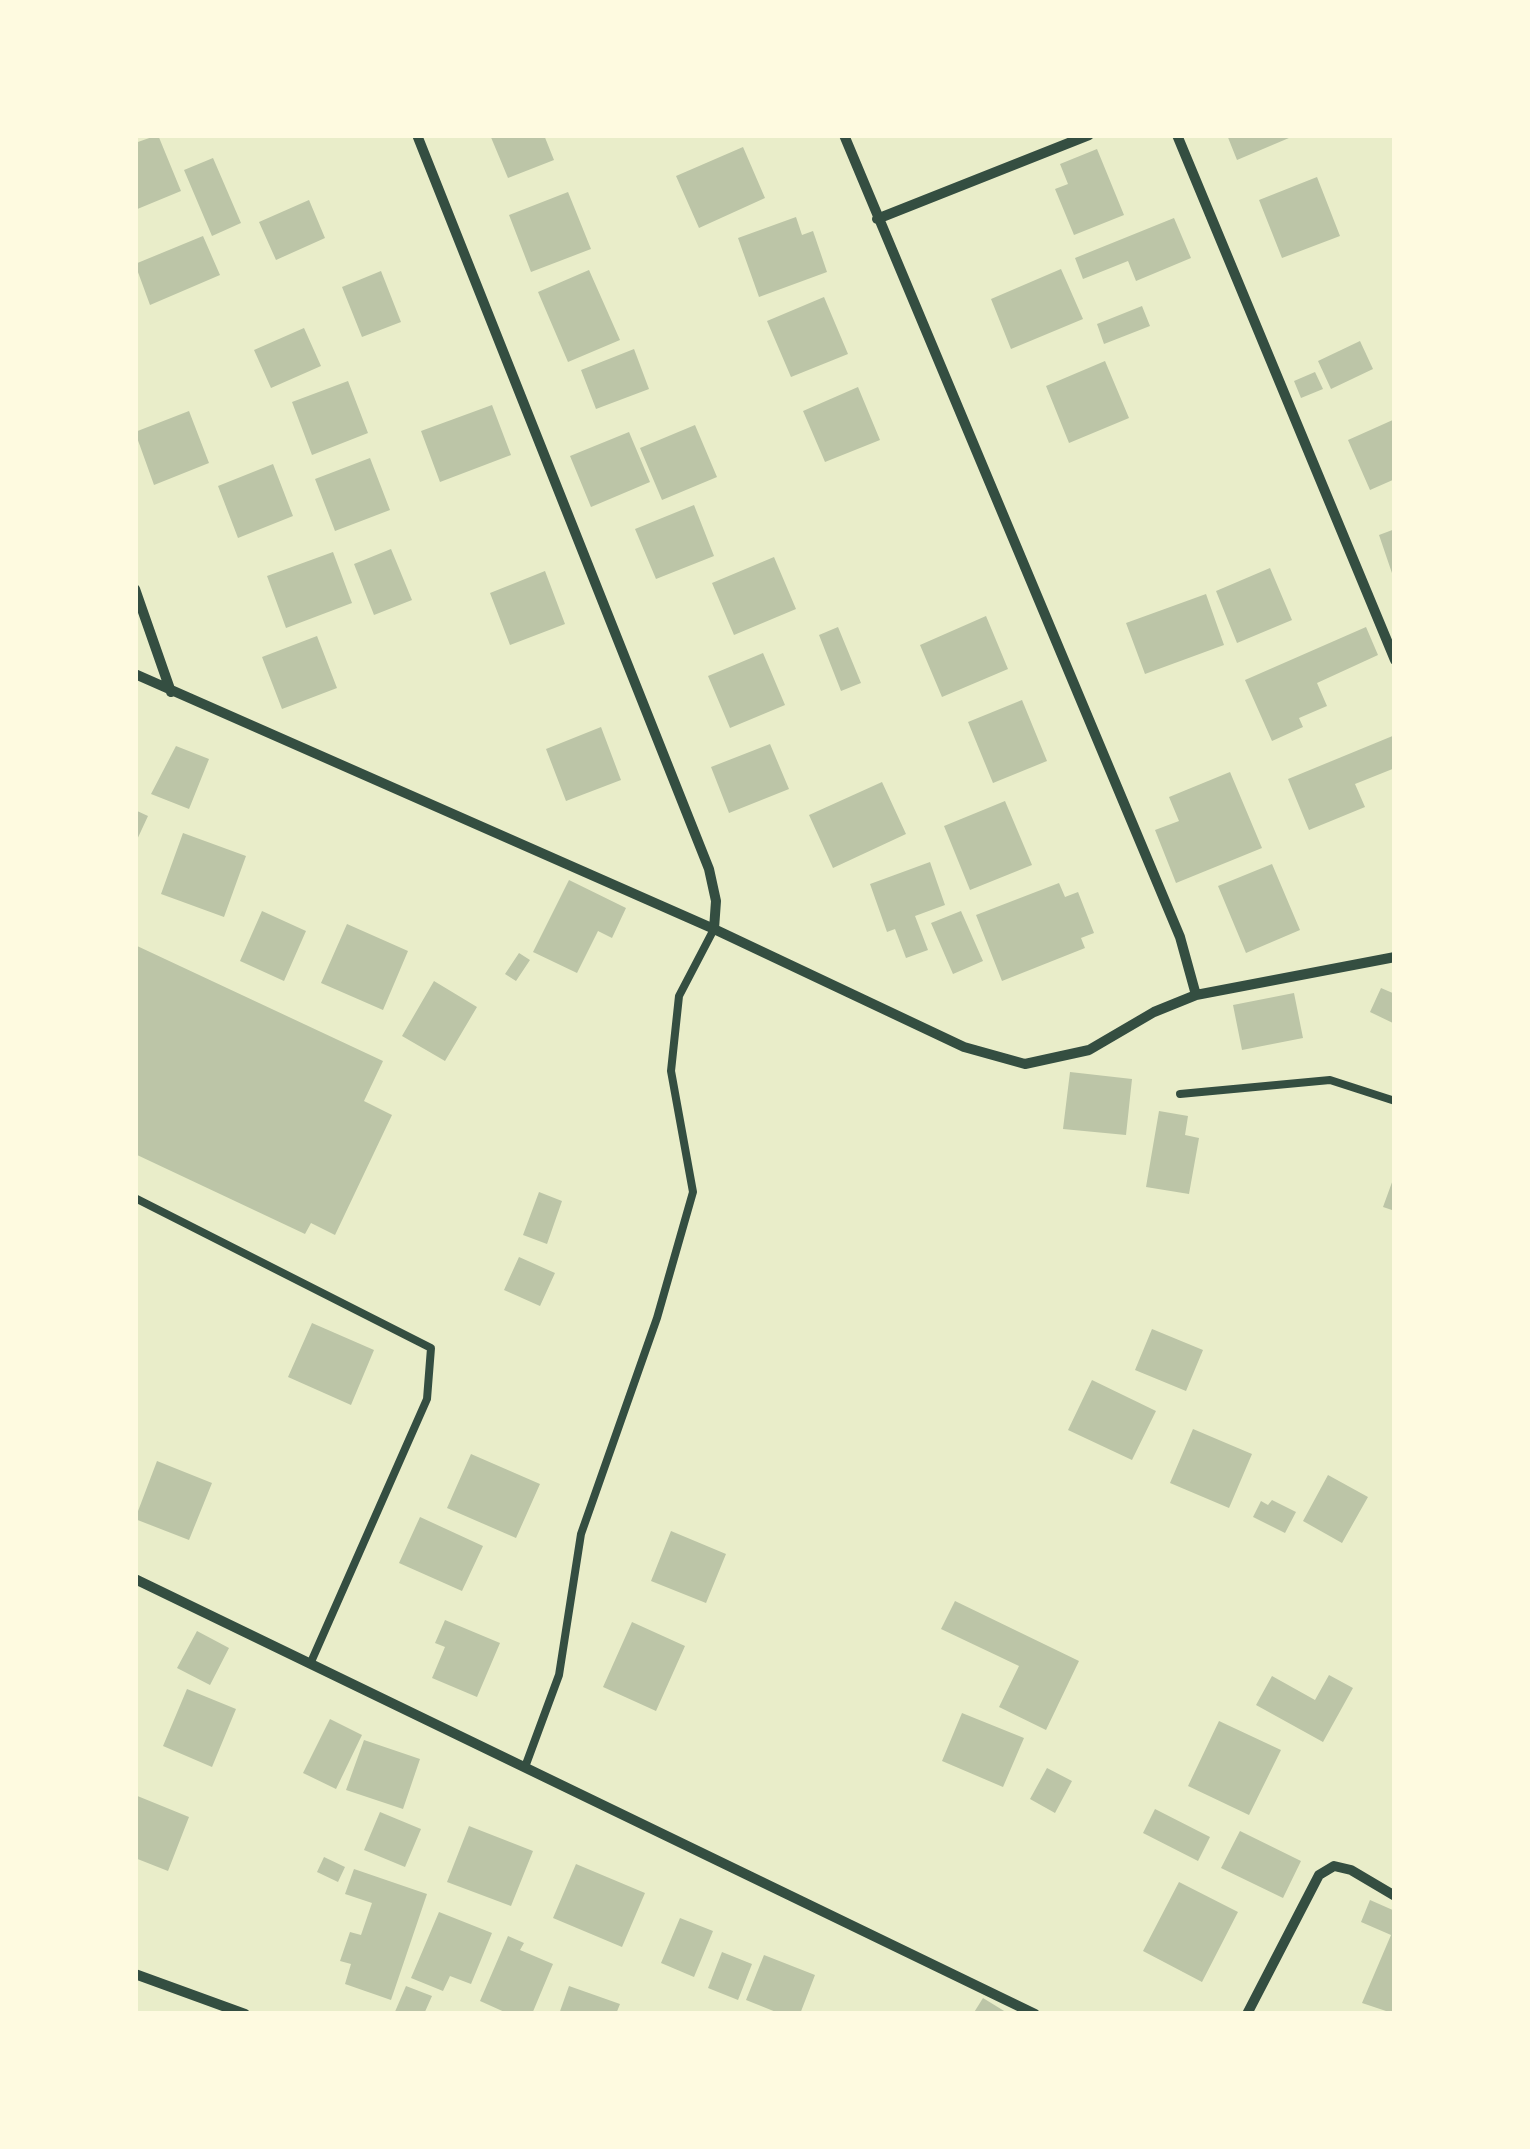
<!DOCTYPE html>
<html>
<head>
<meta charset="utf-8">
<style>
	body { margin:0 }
	#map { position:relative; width:1530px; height:2149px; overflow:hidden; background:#e9edc9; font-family:Raleway,sans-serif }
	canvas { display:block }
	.frame { position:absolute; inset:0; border:138px solid #fefae0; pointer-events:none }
</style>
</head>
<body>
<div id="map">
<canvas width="1530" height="2149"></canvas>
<div class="frame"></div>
</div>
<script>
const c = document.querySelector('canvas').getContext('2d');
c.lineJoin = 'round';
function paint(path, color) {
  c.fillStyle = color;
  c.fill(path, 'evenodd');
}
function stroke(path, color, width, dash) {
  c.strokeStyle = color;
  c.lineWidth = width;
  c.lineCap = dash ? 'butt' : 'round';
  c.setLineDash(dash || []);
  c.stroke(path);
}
paint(new Path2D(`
	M158 135 181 191 135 210V143Z
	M490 135H544L554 160 508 178Z
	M1227 135H1296L1237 160Z
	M743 147 765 198 699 228 676 176Z
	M1097 149 1124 215 1074 235 1055 189 1068 184 1060 164Z
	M213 158 241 223 212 236 184 170Z
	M1317 177 1340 236 1282 258 1259 200Z
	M568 192 591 249 531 272 509 215Z
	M309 200 325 238 276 260 259 222Z
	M796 217 802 235 813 231 827 272 759 297 738 238Z
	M1174 218 1191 258 1136 281 1128 261 1083 279 1075 258Z
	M203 236 220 275 150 305 135 264Z
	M1061 269 1083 319 1011 349 991 299Z
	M589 270 620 340 568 362 538 292Z
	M381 271 401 322 362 337 342 287Z
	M824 297 848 354 791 377 767 321Z
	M1142 306 1150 326 1104 344 1097 324Z
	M304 328 321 366 271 388 254 350Z
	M1360 341 1373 369 1331 389 1318 361Z
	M634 349 649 389 596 409 581 370Z
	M1105 361 1129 418 1069 443 1046 386Z
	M1315 372 1323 389 1301 398 1294 381Z
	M348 381 368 433 312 455 292 402Z
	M858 387 880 440 825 462 803 411Z
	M492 405 511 455 440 482 421 431Z
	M189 411 209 463 154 485 135 432Z
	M1395 419V479L1370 490 1348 440Z
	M695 425 717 477 662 500 640 448Z
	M629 432 650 482 591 507 570 456Z
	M370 458 390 510 335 531 315 479Z
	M273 464 293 516 238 538 218 486Z
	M694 505 714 556 656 579 635 529Z
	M1395 529V579H1394L1379 535Z
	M391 549 412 600 374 615 354 564Z
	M333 552 352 603 286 628 267 576Z
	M774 557 796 609 734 635 712 583Z
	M1270 568 1292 620 1237 643 1216 591Z
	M545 571 565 624 510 645 490 593Z
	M1206 594 1224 645 1145 674 1126 623Z
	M986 616 1008 669 942 697 920 645Z
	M838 627 861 683 841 691 819 635Z
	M1366 627 1378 655 1317 683 1327 706 1299 718 1303 727 1272 741 1245 680Z
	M317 636 337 688 282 709 262 657Z
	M763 653 785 705 730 728 708 676Z
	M1022 700 1047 761 993 783 968 722Z
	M601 727 621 780 566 801 546 749Z
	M1395 735V768L1355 784 1365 807 1309 830 1288 779Z
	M770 744 789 789 729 813 711 767Z
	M176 746 209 759 189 809 151 794Z
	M1230 772 1262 848 1176 883 1155 830 1179 821 1169 797Z
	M882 782 906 834 833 868 809 815Z
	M1005 801 1032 865 970 890 944 826Z
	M135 810 148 816 135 844Z
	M183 833 246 856 224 917 161 894Z
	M930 862 945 905 915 916 928 950 906 958 895 929 887 932 870 884Z
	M1272 864 1300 930 1246 953 1218 886Z
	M569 880 626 908 612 938 598 931 577 973 533 952Z
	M1059 883 1065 897 1078 892 1094 933 1081 938 1085 948 1002 981 976 915Z
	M262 911 306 931 284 981 240 961Z
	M961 911 983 961 953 974 931 923Z
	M347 924 408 951 383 1010 321 983Z
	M135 945 383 1061 364 1101 392 1115 335 1235 311 1223 305 1234 135 1154Z
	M519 953 530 960 516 981 505 974Z
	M434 981 477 1007 445 1061 402 1036Z
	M1381 988 1395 994V1024L1370 1012Z
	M1294 993 1303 1038 1242 1050 1233 1005Z
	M1070 1072 1132 1079 1126 1135 1063 1129Z
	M1159 1111 1188 1116 1185 1135 1199 1138 1189 1194 1146 1187Z
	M1395 1174V1211L1383 1207Z
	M539 1192 562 1201 547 1244 523 1235Z
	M519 1257 555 1273 540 1306 504 1290Z
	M312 1323 374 1350 351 1405 288 1377Z
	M1152 1329 1203 1350 1186 1391 1135 1370Z
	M1092 1380 1156 1411 1132 1460 1068 1430Z
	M1193 1429 1252 1454 1229 1508 1170 1483Z
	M471 1454 540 1484 516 1538 447 1508Z
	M157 1461 212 1483 189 1540 135 1519Z
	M1328 1475 1368 1497 1342 1543 1303 1521Z
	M1272 1500 1296 1512 1285 1533 1253 1517 1261 1501 1268 1505Z
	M420 1517 483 1546 462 1591 399 1563Z
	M671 1531 726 1554 706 1603 651 1581Z
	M955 1601 1079 1661 1046 1730 999 1707 1019 1666 941 1629Z
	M445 1620 500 1643 477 1697 432 1678 445 1647 435 1643Z
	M632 1622 685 1646 656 1711 603 1687Z
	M197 1631 229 1648 210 1685 177 1668Z
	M1329 1675 1353 1688 1323 1742 1256 1705 1272 1676 1315 1700Z
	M187 1689 236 1709 212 1767 163 1746Z
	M962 1713 1024 1738 1003 1787 942 1761Z
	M330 1719 362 1735 336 1789 303 1773Z
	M1219 1721 1281 1750 1249 1815 1188 1786Z
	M364 1740 420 1759 403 1809 346 1790Z
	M1047 1768 1072 1781 1055 1813 1030 1799Z
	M135 1795 189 1817 168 1871 135 1858Z
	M1155 1809 1210 1837 1198 1861 1143 1833Z
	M380 1812 421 1829 405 1867 364 1850Z
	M469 1826 533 1851 511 1906 447 1882Z
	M1240 1831 1301 1861 1283 1898 1221 1868Z
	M324 1857 345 1867 338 1882 317 1872Z
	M576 1864 645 1893 622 1947 553 1918Z
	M354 1869 427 1894 391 2000 345 1984 351 1964 340 1961 350 1932 361 1935 372 1903 345 1894Z
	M1179 1882 1238 1912 1202 1982 1143 1951Z
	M1370 1900 1395 1911V2014L1362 2003 1391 1935 1361 1922Z
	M439 1912 492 1933 471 1984 450 1976 443 1991 411 1978Z
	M680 1918 713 1931 694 1977 661 1963Z
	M508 1936 524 1943 520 1950 553 1964 532 2014H509L480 2001Z
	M722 1952 752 1964 738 2000 708 1988Z
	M764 1955 815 1975 800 2014H781L746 2000Z
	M406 1986 432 1996 424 2014H394Z
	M569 1986 620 2004 616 2014H559Z
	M983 1998 1009 2014H973Z`), '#bcc5a7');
stroke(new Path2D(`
	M1180 1094 1330 1080 1395 1101
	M135 1198 431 1348 427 1399 311 1662
	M525 1767 559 1675 581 1534 657 1318 693 1192 671 1071 679 996 714 929`), '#344e41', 8);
stroke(new Path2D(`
	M417 135 709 869 716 901 714 929
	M844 135 1180 937 1196 995 1395 957
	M1177 135 1395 660
	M877 219 1089 135
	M135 589 171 692
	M135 674 714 929 964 1047 1025 1064 1089 1050 1154 1012 1196 995
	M135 1579 1035 2014
	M135 1974 245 2014
	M1247 2014 1319 1875 1334 1866 1351 1870 1395 1896`), '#344e41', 10);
</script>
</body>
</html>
